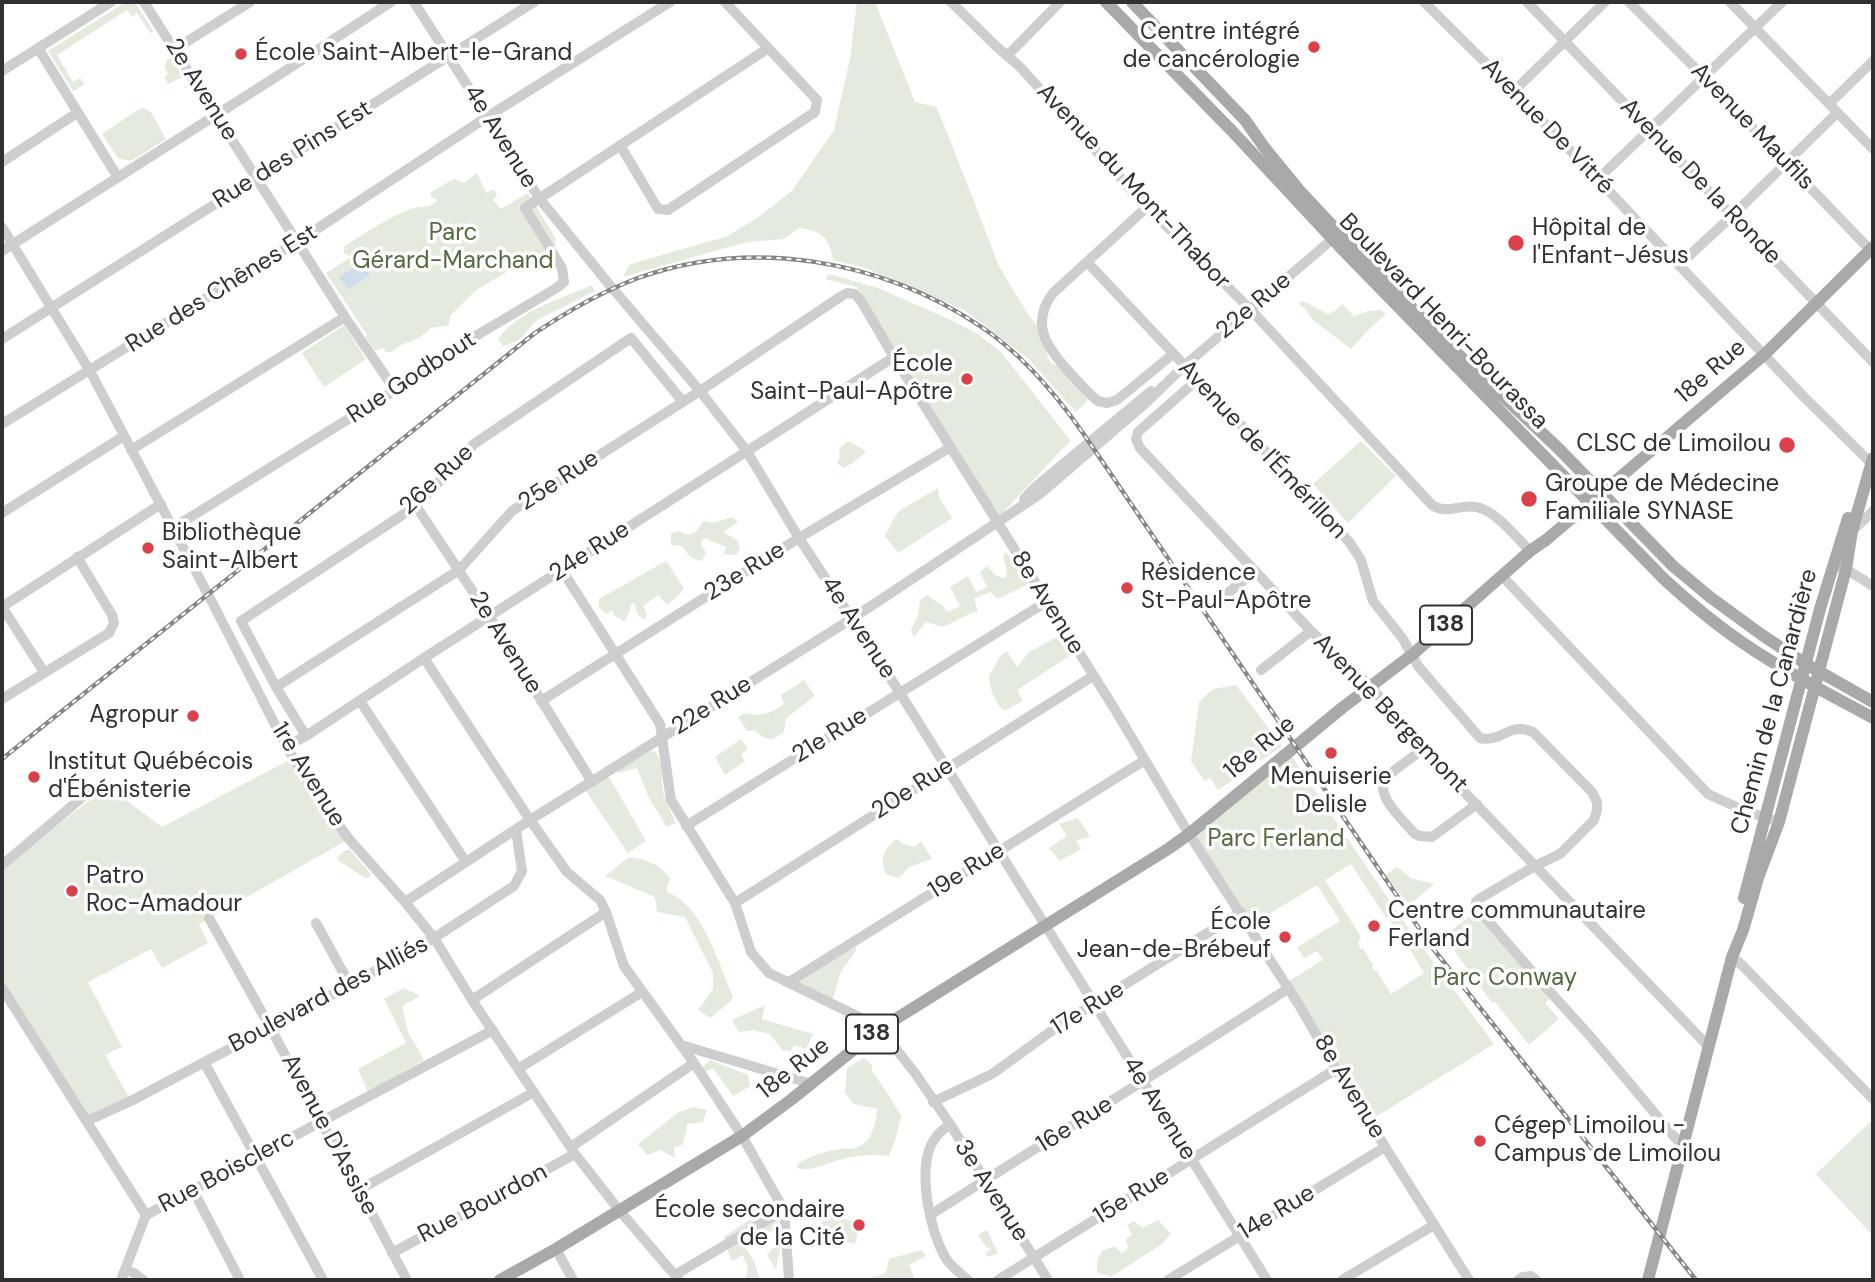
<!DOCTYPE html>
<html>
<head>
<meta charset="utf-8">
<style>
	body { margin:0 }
	#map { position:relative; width:1875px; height:1282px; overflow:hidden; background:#fff; font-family:"DM Sans",sans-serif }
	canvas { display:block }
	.frame { position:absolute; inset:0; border:4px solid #313131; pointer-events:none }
</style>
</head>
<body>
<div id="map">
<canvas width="1875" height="1282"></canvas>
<div class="frame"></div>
</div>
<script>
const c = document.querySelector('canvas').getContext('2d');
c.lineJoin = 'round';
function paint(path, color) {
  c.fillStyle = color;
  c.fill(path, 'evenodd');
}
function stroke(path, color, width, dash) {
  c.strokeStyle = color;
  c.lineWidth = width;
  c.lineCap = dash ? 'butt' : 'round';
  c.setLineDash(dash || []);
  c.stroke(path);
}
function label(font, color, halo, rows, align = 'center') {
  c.font = font + ' "DM Sans",sans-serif';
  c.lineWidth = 7;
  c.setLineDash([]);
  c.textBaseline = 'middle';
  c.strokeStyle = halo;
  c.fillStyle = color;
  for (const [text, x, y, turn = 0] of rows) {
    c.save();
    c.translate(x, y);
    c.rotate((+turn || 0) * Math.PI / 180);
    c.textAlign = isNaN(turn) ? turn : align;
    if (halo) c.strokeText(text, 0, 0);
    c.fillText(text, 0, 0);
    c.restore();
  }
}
paint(new Path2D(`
	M126 2H135L154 32 150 33 137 13 132 17 127 10 57 55 73 82 80 78 85 84 73 91 48 51Z
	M857 2H875L915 102 936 107 946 130 999 266 1027 313 1045 336 1047 356 1051 363 1058 366 1087 395V401L1076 412 1029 359 964 310 863 267 833 260C830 237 821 231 799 228L783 239 749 242 725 248 623 277 629 265 675 251 726 237 757 218 792 191 834 130 850 59Z
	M171 57 183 77 168 84 164 77 168 74 165 68 166 61Z
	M144 108 151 112 166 139 131 161 118 158 102 134 139 109Z
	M477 173 486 193 494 189 497 195 493 200 501 209 528 193 556 239 554 241 556 245 537 258 513 268 475 291 450 316 449 325 431 328 419 338 401 345 391 352H386L383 348 375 351 366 338 367 335 326 273 351 257 344 253V246C362 236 409 202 428 207L438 200 431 197V192L454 179 464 183Z
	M829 274 878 288 953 321 976 333 1000 351 1071 441 1062 449 999 517 857 287 825 279Z
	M592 285 595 291 537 320 519 340 503 346 498 339C519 310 561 299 592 285Z
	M1303 301 1328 314 1336 310 1342 304 1354 316 1368 311 1381 310 1386 314 1369 329 1351 349 1313 320 1306 310 1298 303Z
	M344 325 366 359 324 387 302 353Z
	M848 441 866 451 854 462 844 468 837 463 840 457 839 449Z
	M1361 441 1396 476 1348 523 1313 484Z
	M938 488 939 497 952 518 898 553 885 536 895 517 899 511Z
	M732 517 738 522 723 532 738 541 740 548 736 555 724 554 726 547 705 538 702 540 701 544 706 553 701 561C691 559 688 555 682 546L671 545V533L678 531 690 535 697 531 703 521 713 523Z
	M1006 552 1030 583 998 599 990 592 974 599 978 612 971 613 943 627 926 622 914 637 911 630 918 615 920 600 927 595 943 606 948 612 960 606 950 587 968 576 976 592 987 587 980 572 987 566 995 575 1005 579 1007 570 1003 557Z
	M666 561 684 588 679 595 667 605 658 595 643 606 647 614 645 620 638 615 634 602 630 606V611L624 621 615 616 612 610 606 614 599 607V599Z
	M1061 635 1076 652 1017 690 1023 701 1004 711C995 703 989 687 989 675 997 666 996 657 1007 651L1017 667 1029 652Z
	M804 680 815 696 786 718 784 732 773 739 764 738 754 730 747 731 738 717 746 713C761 717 772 713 784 704L781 695Z
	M1236 685 1282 746 1218 790 1210 778 1204 781 1191 761 1199 702 1213 689Z
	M741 739 748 749 741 754 745 761 725 775 715 757Z
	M654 751C665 762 661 776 663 790 665 802 671 813 676 823L667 827 649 798 637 768 618 773 617 767 646 752Z
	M1289 752 1408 928 1494 1044 1369 1121 1286 983 1323 960 1317 951 1304 958 1297 947 1340 921 1317 885 1249 926 1189 834ZM1351 864 1386 918H1389L1403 941H1405L1424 973 1391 994 1376 970 1374 971 1372 967 1373 965 1363 948 1360 949 1358 942 1361 937 1325 880Z
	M293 758 349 839 199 924 208 943 162 968 151 949 88 982 122 1047 105 1055 131 1101 87 1121 2 991V865L111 785 120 796 162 827Z
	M608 775 646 841 628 853 585 790Z
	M1078 818 1090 836 1076 841 1081 849 1060 861 1049 848 1067 836 1059 824Z
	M896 839 904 844 914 847 921 841 932 859 909 867 899 878 886 874C879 859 884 849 896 839Z
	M346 850H350L371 874 368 878H365L338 860 339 855Z
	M629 857C649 860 657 863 670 878L666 891C670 894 676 896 680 899 708 922 719 965 733 997L731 1001 710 1018 698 1010 713 989V973L685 917 657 912 655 897 605 876Z
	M1397 867 1411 878 1434 884 1409 905 1385 875Z
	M1478 910 1554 995 1545 1003 1559 1019 1529 1045 1495 1002 1492 1003 1444 936Z
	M850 947H856V951L841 971 832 1002 798 981Z
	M404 988 420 996 402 1006 408 1032 424 1060 368 1092 358 1069 406 1043 384 999Z
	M765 1005 762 1019 813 1034 806 1049 794 1045 790 1052 782 1050 770 1034 753 1030 739 1032 732 1020Z
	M864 1058 872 1064V1071L888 1094 901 1116 896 1137 889 1156C873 1154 858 1155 842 1159 827 1163 812 1172 797 1168L798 1163C811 1156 826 1151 841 1149 845 1148 849 1149 852 1149 872 1145 876 1125 877 1109L854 1104 845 1093 847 1068Z
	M710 1060 748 1075 750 1086 733 1096 713 1068 703 1073V1067Z
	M693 1107 707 1110 703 1122 687 1124 686 1132 682 1145 674 1147 675 1158 660 1150 647 1155 638 1144 679 1112Z
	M1873 1119V1236L1816 1174Z
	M776 1202 781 1245 776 1269 767 1255 776 1244 773 1232 765 1231 745 1246 755 1263 760 1280H745L748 1269 743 1255 733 1261 730 1258 724 1237Z
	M824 1214 860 1223 855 1244 818 1235Z
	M1158 1220 1171 1234 1162 1244 1111 1277 1097 1273V1261L1102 1251 1115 1246 1122 1254 1128 1248 1126 1239 1132 1235 1127 1225 1134 1221 1143 1228Z
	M987 1230 998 1253 988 1257 985 1253 991 1249 990 1247 987 1248 978 1235Z
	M922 1250 926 1256 909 1265 915 1280H865L886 1273 889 1259Z`), '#e4eadd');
paint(new Path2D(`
	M362 262 370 275 348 290 339 277Z`), '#cedfeb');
stroke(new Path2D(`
	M144 2 345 317 395 390
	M414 2 539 198 608 283 700 391 746 450 799 538 900 693 1267 1280
	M951 2 996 46 1020 67 1147 207 1250 309 1432 505C1447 516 1463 502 1480 508 1497 513 1517 538 1530 551
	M1424 2 1514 91 1804 397 1873 465
	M1527 2 1873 362
	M1629 2 1704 77 1873 253
	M1730 2 1873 149
	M38 48 117 176
	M175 49 250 2
	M1007 56 1060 2
	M2 71 111 2
	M1514 91 1605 2
	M1829 104 1873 61
	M620 145 658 209 668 210 815 112 817 100 725 2
	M2 162 77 113
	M1597 180 1782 2
	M1147 207 1053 293C1029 325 1048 349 1071 374 1080 383 1088 394 1098 401L1107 403 1117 400 1173 354
	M2 227 90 371 213 604 286 746 316 794 349 839 405 902 434 938 472 1000 575 1154 619 1210 679 1280
	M2 251 268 82 391 2
	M1087 262 1322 511 1350 543 1361 560 1373 601 1403 639 1418 666 1480 738C1502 743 1510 721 1533 732L1592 792 1597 802V810L1594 820 1560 854 1535 866 1479 899 1476 902V907L1543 984 1590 1036 1683 1147
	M1680 264 1732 216 1837 113
	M2 339 534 2
	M1197 380 1138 432 1136 439 1140 448 1311 631 1371 687 1423 749 1708 1046
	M2 424 297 242 487 117 670 2
	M131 450 345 317
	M1024 499 1034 488 1151 391
	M416 506 489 616 592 782
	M2 513 124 436
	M173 528 395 390 479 334 555 289 564 282 562 268 525 208 767 49
	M1853 530 1873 511
	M1833 565 1846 569 1873 586
	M562 570 660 724 671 800 735 903 751 952 769 973 863 1019 878 1030 892 1044 915 1073 950 1124 1048 1280
	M1503 577 1708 794 1743 810 1779 822
	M1212 606 1255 571
	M2 607 161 504
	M2 607 44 672
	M424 658 530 820 567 872 600 900 606 912 624 966 681 1045 812 1084
	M1261 670 1311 631
	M276 687 459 570 512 511 700 391 840 297 847 293 855 294 861 301 894 357 1114 708 1189 834 1299 1005 1336 1069 1469 1280
	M2 699 109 633 114 623 112 615 77 557
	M360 701 466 862
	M541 701 799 538 951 447
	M306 736 276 687 241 621 416 506 474 444 631 338 683 402
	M286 746 306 736 424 658 894 357
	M1423 749C1412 758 1397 767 1387 777 1372 794 1404 821 1415 834L1420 836 1432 837 1477 804
	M686 826 1046 602
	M2 865 92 789
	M405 902 530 820 853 618 1040 494 1146 403 1184 366 1336 236
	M735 903 1093 676
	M209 918 270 1027 321 1122 345 1163 407 1280
	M316 923 350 985
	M1732 957 1742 965 1873 1099
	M789 982 1145 760
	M2 988 146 1215
	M472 1000 606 912
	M681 1045 694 1063 742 1136 784 1210 789 1280
	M204 1062 323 1280
	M518 1069 642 992
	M933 1102 992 1074 1057 1027 1241 912
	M87 1121 131 1101 350 985 434 938 514 886 522 871 516 830
	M950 1124C942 1130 935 1136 931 1145 918 1174 930 1230 945 1257 950 1266 960 1273 968 1280
	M571 1147 694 1063
	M193 1190 240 1280
	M359 1190 534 1092
	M146 1215 493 1030
	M930 1215C1050 1139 1170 1065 1289 988
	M556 1249 573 1280
	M392 1253 575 1154
	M125 1269 134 1273 143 1280
	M675 1275 784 1210
	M121 1280 146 1215
	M998 1280 1336 1069
	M1168 1280 1385 1147
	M1342 1280 1434 1225
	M1518 1280 1523 1277 1531 1276 1536 1280`), '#cecece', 10);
stroke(new Path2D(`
	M1106 2 1232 131 1340 247 1664 579C1689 602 1715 624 1743 643 1784 671 1829 694 1873 718
	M1132 2 1245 120 1264 147 1300 191 1346 240 1446 343 1557 447 1673 566 1710 597 1762 635 1806 664 1873 702
	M1744 898 1820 609 1848 518
	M500 1280 556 1249 742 1136 792 1099 878 1030 1168 849 1189 834 1342 708 1413 654 1530 551 1546 540 1764 355 1873 247
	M1648 1280 1732 957 1743 930 1758 878 1779 822 1846 569 1852 531 1873 458`), '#a9a9a9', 12);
const rail = new Path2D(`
	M2 759 535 333C568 311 601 292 638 278 752 237 881 260 980 326 1021 353 1055 393 1083 433L1431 946 1696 1280`);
stroke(rail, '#868686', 4.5);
stroke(rail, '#fff', 2, [5]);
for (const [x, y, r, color] of [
	[1314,47,7,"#da414b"],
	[241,54,7,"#da414b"],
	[1516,243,9,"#da414b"],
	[967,379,7,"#da414b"],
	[1787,445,9,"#da414b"],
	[1529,499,9,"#da414b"],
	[148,548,7,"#da414b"],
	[1127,588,7,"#da414b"],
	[193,716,7,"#da414b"],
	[1331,753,7,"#da414b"],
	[34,777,7,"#da414b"],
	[72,891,7,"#da414b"],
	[1374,926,7,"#da414b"],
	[1285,937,7,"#da414b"],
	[1480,1141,7,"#da414b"],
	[859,1225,7,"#da414b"]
]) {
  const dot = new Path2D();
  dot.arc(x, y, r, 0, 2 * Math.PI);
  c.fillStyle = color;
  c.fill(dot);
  stroke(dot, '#fff', 2.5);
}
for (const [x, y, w] of [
	[1446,625,52],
	[872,1034,52]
]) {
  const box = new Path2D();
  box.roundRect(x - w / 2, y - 19.5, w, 39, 5);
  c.fillStyle = '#fff';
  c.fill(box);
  stroke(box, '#313131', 2);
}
label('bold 23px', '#313131', null, [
	["138",1446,625],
	["138",872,1034]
]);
label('24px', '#313131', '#fff', [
	["Centre intégré",1300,33,"right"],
	["de cancérologie",1300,61,"right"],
	["École Saint-Albert-le-Grand",255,54],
	["Hôpital de",1532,229],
	["l'Enfant-Jésus",1532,257],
	["École",953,365,"right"],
	["Saint-Paul-Apôtre",953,393,"right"],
	["CLSC de Limoilou",1771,445,"right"],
	["Groupe de Médecine",1545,485],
	["Familiale SYNASE",1545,513],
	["Bibliothèque",162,534],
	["Saint-Albert",162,562],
	["Résidence",1141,574],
	["St-Paul-Apôtre",1141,602],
	["Agropur",179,716,"right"],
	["Institut Québécois",48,763],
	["d'Ébénisterie",48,791],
	["Menuiserie",1331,778,"center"],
	["Delisle",1331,806,"center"],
	["Patro",86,877],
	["Roc-Amadour",86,905],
	["Centre communautaire",1388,912],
	["Ferland",1388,940],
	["École",1271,923,"right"],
	["Jean-de-Brébeuf",1271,951,"right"],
	["Cégep Limoilou -",1494,1127],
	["Campus de Limoilou",1494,1155],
	["École secondaire",845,1211,"right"],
	["de la Cité",845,1239,"right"]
], 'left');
label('24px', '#313131', '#fff', [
	["2e Avenue",201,90,58],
	["Avenue De Vitré",1547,127,46],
	["Avenue Maufils",1752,127,46],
	["4e Avenue",500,137,58],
	["Rue des Pins Est",293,155,-32],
	["Avenue De la Ronde",1700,182,46],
	["Avenue du Mont-Thabor",1133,187,47],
	["Rue des Chênes Est",222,289,-32],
	["22e Rue",1254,306,-40],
	["Boulevard Henri-Bourassa",1443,322,46],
	["18e Rue",1711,372,-41],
	["Rue Godbout",412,378,-33],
	["Avenue de l'Émérillon",1262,450,47],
	["26e Rue",437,480,-43],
	["25e Rue",559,481,-33],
	["24e Rue",590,552,-33],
	["23e Rue",745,572,-32],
	["8e Avenue",1047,603,58],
	["4e Avenue",858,628,57],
	["2e Avenue",505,643,58],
	["Chemin de la Canardière",1775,702,-75],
	["22e Rue",712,706,-32],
	["Avenue Bergemont",1390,714,46],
	["21e Rue",830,736,-32],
	["18e Rue",1260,748,-40],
	["1re Avenue",308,775,58],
	["20e Rue",913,789,-33],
	["19e Rue",967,871,-32],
	["Boulevard des Alliés",329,995,-28],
	["17e Rue",1088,1009,-32],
	["18e Rue",794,1069,-38],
	["8e Avenue",1349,1087,59],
	["4e Avenue",1159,1109,58],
	["16e Rue",1075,1125,-32],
	["Avenue D'Assise",329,1135,62],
	["Rue Boisclerc",227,1172,-28],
	["3e Avenue",991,1191,57],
	["15e Rue",1132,1197,-32],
	["Rue Bourdon",483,1204,-28],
	["14e Rue",1277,1213,-31]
]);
label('24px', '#546a41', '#fff', [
	["Parc",453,234],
	["Gérard-Marchand",453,262],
	["Parc Ferland",1276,840],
	["Parc Conway",1505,979]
]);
</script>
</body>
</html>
